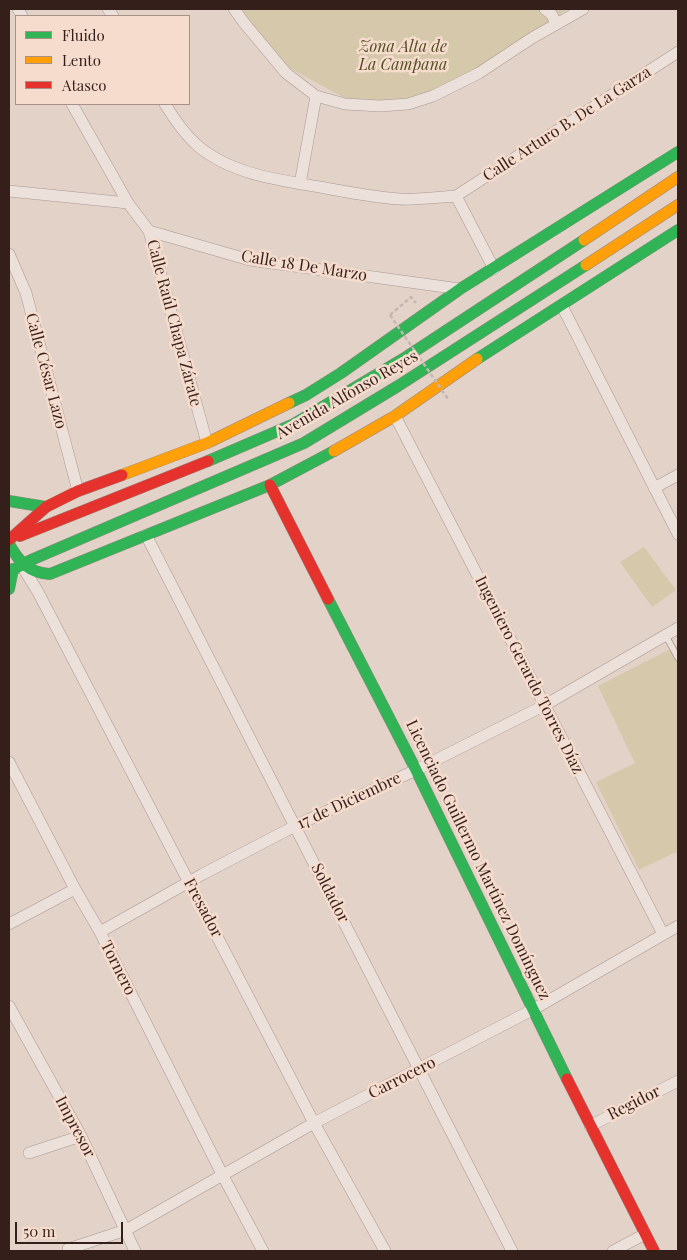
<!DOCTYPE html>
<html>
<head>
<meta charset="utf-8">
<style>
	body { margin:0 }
	#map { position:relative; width:687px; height:1260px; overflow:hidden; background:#e3d2c8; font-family:"Playfair Display",serif }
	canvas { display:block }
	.frame { position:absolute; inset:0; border:10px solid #351f1b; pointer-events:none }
	.legend { position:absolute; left:15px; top:15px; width:175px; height:90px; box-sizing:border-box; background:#f5dccd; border:1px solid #a89086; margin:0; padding:6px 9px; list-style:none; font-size:15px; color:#351f1b }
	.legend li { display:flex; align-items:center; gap:10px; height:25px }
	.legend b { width:25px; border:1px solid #a89086 }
	.scale { position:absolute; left:15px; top:1222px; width:108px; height:22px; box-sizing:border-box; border:2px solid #351f1b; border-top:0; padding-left:6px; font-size:15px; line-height:18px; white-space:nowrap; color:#351f1b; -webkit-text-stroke:4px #f5dccd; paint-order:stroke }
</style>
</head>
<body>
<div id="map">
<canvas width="687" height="1260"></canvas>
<div class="frame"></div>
<ul class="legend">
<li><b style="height:6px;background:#30b455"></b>Fluido</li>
<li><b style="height:6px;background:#ff9f0a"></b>Lento</li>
<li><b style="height:6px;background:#e5322d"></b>Atasco</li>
</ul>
<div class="scale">50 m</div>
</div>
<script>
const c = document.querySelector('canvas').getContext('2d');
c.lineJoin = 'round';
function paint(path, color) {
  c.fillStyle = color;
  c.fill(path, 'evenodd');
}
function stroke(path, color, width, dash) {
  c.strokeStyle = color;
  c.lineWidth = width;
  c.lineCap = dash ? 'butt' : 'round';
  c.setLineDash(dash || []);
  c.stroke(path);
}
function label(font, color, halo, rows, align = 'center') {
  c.font = font + ' "Playfair Display",serif';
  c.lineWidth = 5;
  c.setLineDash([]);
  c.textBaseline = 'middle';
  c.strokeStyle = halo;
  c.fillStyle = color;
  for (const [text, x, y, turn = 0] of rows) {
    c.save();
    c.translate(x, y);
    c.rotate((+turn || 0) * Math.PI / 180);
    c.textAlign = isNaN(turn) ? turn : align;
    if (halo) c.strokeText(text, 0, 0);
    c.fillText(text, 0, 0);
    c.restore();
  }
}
paint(new Path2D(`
	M241 9H567L487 69 416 104 345 98 284 65Z
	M644 547 676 590 652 607 620 562Z
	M678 645V851L639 870 596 782 635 763 598 686Z`), '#d6c8aa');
const lane = new Path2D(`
	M666 636 678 658`);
const street = new Path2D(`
	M18 9 22 16
	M108 9 113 16
	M234 9 245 24 286 73 316 96 345 104 380 106 408 104 433 96 479 73 532 38 583 9
	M545 9 552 15 556 24
	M72 104 128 203 149 231 207 443
	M165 104C174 119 184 134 198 146 231 174 279 180 320 187 346 192 372 197 399 199 418 200 438 197 456 196L494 269
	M300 184 316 96
	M9 191 128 203
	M456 196 678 52
	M149 231 250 260 460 289
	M9 254 26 293 78 491
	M562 306 678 534
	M395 416 663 934
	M654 488 678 475
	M146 535 512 1251
	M22 566 38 592 314 1123 385 1251
	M9 762 75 889 100 932 223 1176 263 1251
	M9 924 75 889
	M100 932 203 874 295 826 416 770 545 705 678 628
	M9 1006 81 1136 135 1251
	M590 1126 678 1081
	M29 1153 81 1136
	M68 1249 126 1230 314 1123 534 1009 678 926
	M613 1251 645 1234`);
const fast = new Path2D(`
	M477 359 678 230
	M289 403 306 395 341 373 460 289 678 152
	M208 461 294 424 403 359 584 240
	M9 501 46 507
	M9 544C19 562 29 573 50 574L270 485 334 451
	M9 572 31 560 304 443 398 386 586 265
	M9 589 13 569
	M328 599 416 770 567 1079`);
const slow = new Path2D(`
	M584 240 678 177
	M586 265 678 205
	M334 451 395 416 477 359
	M122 475 207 443 289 403`);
const jam = new Path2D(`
	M270 485 328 599
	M20 536 208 461
	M9 540 46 507 78 491 122 475
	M567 1079 654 1251`);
stroke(lane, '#a79892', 7);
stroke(street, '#a79892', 12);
stroke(fast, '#978882', 12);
stroke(slow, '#978882', 12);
stroke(jam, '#978882', 12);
stroke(new Path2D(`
	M390 315 411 297 416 303`), '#c3b7b1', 2.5, [4, 2.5]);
stroke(lane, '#ebe0da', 5.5);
stroke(street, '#ebe0da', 11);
stroke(fast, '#30b455', 11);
stroke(slow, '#ff9f0a', 11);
stroke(jam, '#e5322d', 11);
stroke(new Path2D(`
	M390 315 448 399`), '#c3b7b1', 2.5, [4, 2.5]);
label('italic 16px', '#514d22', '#f5dccd', [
	["Zona Alta de",403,47],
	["La Campana",403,65]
]);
label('16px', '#351f1b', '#f5dccd', [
	["Calle Arturo B. De La Garza",567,124,-33],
	["Calle 18 De Marzo",304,266,9],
	["Calle Raúl Chapa Zárate",174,323,75],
	["Calle César Lazo",46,371,75],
	["Avenida Alfonso Reyes",347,395,-30],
	["Ingeniero Gerardo Torres Díaz",529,675,63],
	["17 de Diciembre",349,801,-25],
	["Licenciado Guillermo Martínez Domínguez",478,860,64],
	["Soldador",330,893,63],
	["Fresador",203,908,62],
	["Tornero",118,968,63],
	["Carrocero",402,1078,-27],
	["Regidor",634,1103,-27],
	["Impresor",75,1127,62]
]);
</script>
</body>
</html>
